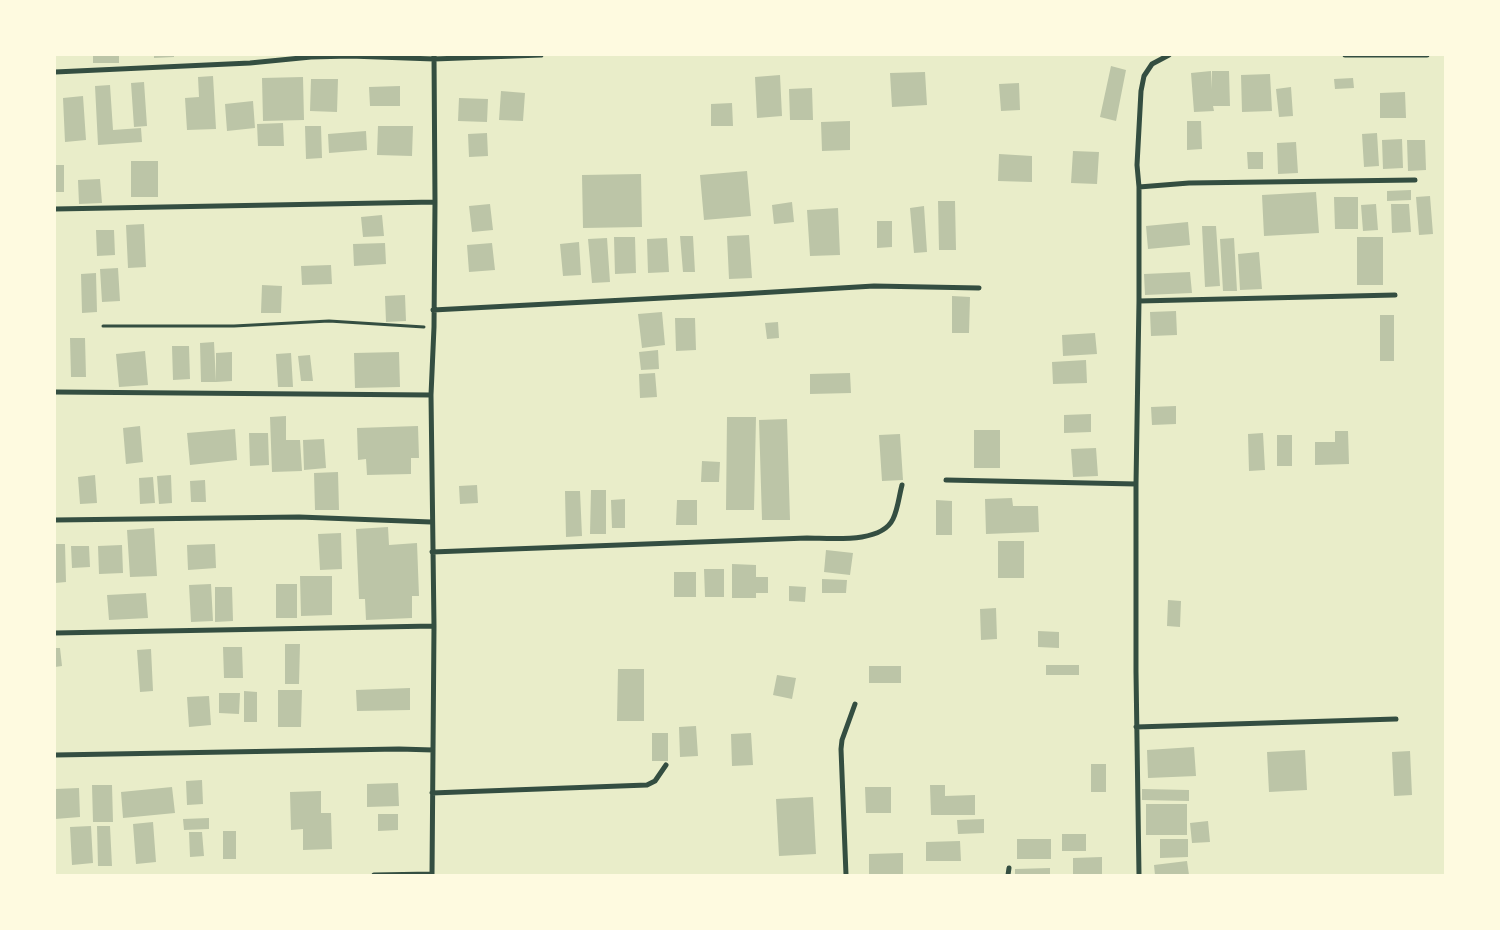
<!DOCTYPE html>
<html>
<head>
<meta charset="utf-8">
<style>
	body { margin:0 }
	#map { position:relative; width:1500px; height:930px; overflow:hidden; background:#e9edc9; font-family:Signika,sans-serif }
	canvas { display:block }
	.frame { position:absolute; inset:0; border:56px solid #fefae0; pointer-events:none }
</style>
</head>
<body>
<div id="map">
<canvas width="1500" height="930"></canvas>
<div class="frame"></div>
</div>
<script>
const c = document.querySelector('canvas').getContext('2d');
c.lineJoin = 'round';
function paint(path, color) {
  c.fillStyle = color;
  c.fill(path, 'evenodd');
}
function stroke(path, color, width, dash) {
  c.strokeStyle = color;
  c.lineWidth = width;
  c.lineCap = dash ? 'butt' : 'round';
  c.setLineDash(dash || []);
  c.stroke(path);
}
paint(new Path2D(`
	M93 55H119V63H93Z
	M154 55H174V57L154 58Z
	M1111 66 1126 70 1116 121 1100 117Z
	M1211 71 1212 89V71H1229L1230 106H1213L1214 111 1194 112 1191 73Z
	M925 72 927 105 892 107 890 73Z
	M1270 74 1272 111 1242 112 1241 75Z
	M780 75 782 116 757 118 755 77Z
	M213 76 216 129 187 130 185 98 199 97 198 77Z
	M303 77 304 120 263 121 262 78Z
	M1353 78 1354 88 1335 89 1334 79Z
	M311 79H338L337 112 310 111Z
	M144 82 147 126 134 127 131 83Z
	M1019 83 1020 110 1001 111 999 84Z
	M110 85 113 130 141 128 142 142 98 145 95 86Z
	M400 86V106H370L369 87Z
	M1291 87 1293 116 1279 117 1276 89Z
	M812 88 813 120H790L789 89Z
	M501 91 525 93 523 121 499 120Z
	M1405 92 1406 118H1380V93Z
	M83 96 86 140 65 142 63 98Z
	M459 98 488 99 487 122 458 121Z
	M253 101 255 128 227 131 225 104Z
	M732 103 733 126H711V104Z
	M850 121V150L822 151 821 122Z
	M1187 121H1201L1202 149 1187 150Z
	M283 123 284 146H258L257 124Z
	M305 126H321L322 158 306 159Z
	M378 126H413L412 156 377 155Z
	M366 131 367 150 329 153 328 134Z
	M487 133 488 156 469 157 468 134Z
	M1377 133 1379 166 1364 167 1362 134Z
	M1402 139 1403 168 1383 169 1382 140Z
	M1407 140H1425L1426 170 1408 171Z
	M1296 142 1298 173 1278 174 1277 143Z
	M1073 151 1099 152 1097 184 1071 183Z
	M1247 152H1263V169H1248Z
	M999 154 1032 156V182L998 181Z
	M131 161H158V197H131Z
	M55 165H64V192H55Z
	M747 171 751 216 704 220 700 175Z
	M641 174 642 227 583 228 582 175Z
	M100 179 102 203 79 204 78 180Z
	M1411 190V200L1387 201V191Z
	M1316 192 1319 233 1264 236 1262 195Z
	M1430 196 1433 234 1419 235 1416 197Z
	M1334 197H1358V229H1335Z
	M938 201H955L956 250H939Z
	M792 202 794 222 774 224 772 205Z
	M490 204 493 230 472 232 469 206Z
	M1376 204 1378 230 1363 231 1361 205Z
	M1391 204H1409L1411 232 1392 233Z
	M924 206 927 252 914 253 910 208Z
	M838 208 840 255 810 256 807 210Z
	M382 215 384 236 363 237 361 217Z
	M877 221H892V247L877 248Z
	M1188 222 1190 245 1148 249 1146 226Z
	M144 224 146 267 128 268 126 225Z
	M1202 226H1216L1220 286 1205 287Z
	M96 230H114L115 255 97 256Z
	M749 235 752 278 729 279 727 236Z
	M680 236H693L695 272H683Z
	M614 237H635L636 273 615 274Z
	M1357 237H1383V285H1357Z
	M607 238 610 282 592 283 588 239Z
	M667 238 669 272 648 273 647 239Z
	M1234 238 1237 291H1223L1220 239Z
	M579 242 581 275 563 276 560 244Z
	M385 243 386 264 354 266 353 244Z
	M492 243 495 270 469 272 467 245Z
	M1259 252 1262 289 1240 290 1238 254Z
	M331 265 332 284 302 285 301 266Z
	M118 268 120 301 102 302 100 269Z
	M1190 272 1192 293 1145 295 1144 274Z
	M96 273 97 312 82 313 81 274Z
	M262 285 282 286 281 313H261Z
	M405 295 406 321 386 322 385 296Z
	M952 296 970 297 969 333H952Z
	M1176 311 1177 335 1151 336 1150 312Z
	M662 312 665 345 642 348 638 314Z
	M1380 315H1394V361H1380Z
	M675 318H695L696 350 676 351Z
	M778 322 779 338 767 339 765 323Z
	M1095 333 1097 354 1063 356 1062 335Z
	M70 338H85L86 377H71Z
	M214 342 216 382H201L200 343Z
	M172 346H189L190 379 173 380Z
	M658 350 659 369 641 370 639 352Z
	M145 351 148 385 119 387 116 354Z
	M232 352V381L216 382V353Z
	M399 352 400 387 355 388 354 353Z
	M291 353 293 387H278L276 354Z
	M310 355 313 381H301L298 356Z
	M1086 360 1087 383 1053 384 1052 362Z
	M655 373 657 397 640 398 639 374Z
	M850 373 851 393 810 394V374Z
	M1176 406V424L1152 425 1151 407Z
	M1091 414V432L1064 433V415Z
	M286 416V440H300L302 471 272 472 270 417Z
	M727 417H756L754 510H726Z
	M787 419 790 520H762L759 420Z
	M140 426 143 462 126 464 123 428Z
	M418 426 419 458H411V474L367 475 366 459 358 460 357 428Z
	M235 429 237 460 190 465 187 433Z
	M974 430H1000V468H974Z
	M1335 431H1348L1349 464 1315 465V442H1335Z
	M249 433H268L269 465 250 466Z
	M1263 433 1265 470 1249 471 1248 434Z
	M900 434 903 480 882 481 879 435Z
	M1277 435H1292V466H1277Z
	M324 439 326 468 304 470 303 440Z
	M1096 448 1098 476 1073 477 1071 449Z
	M702 461 720 462 719 482H701Z
	M338 472 339 510H315L314 473Z
	M95 475 97 503 80 504 78 477Z
	M171 475 172 503 159 504 157 476Z
	M153 477 155 503 140 504 139 478Z
	M205 480 206 502H191L190 481Z
	M477 485 478 503 460 504 459 486Z
	M591 490H606V534H590Z
	M565 491H580L582 536 566 537Z
	M1012 498 1013 506H1038L1039 532 986 534 985 499Z
	M625 499V528H612L611 500Z
	M677 500H697V525H676Z
	M936 500 952 501V535H936Z
	M388 527 389 545 417 543 419 596H412V618L366 620 365 599H359L356 529Z
	M154 528 157 576 130 577 127 530Z
	M341 533 342 569 320 570 318 534Z
	M998 541H1024V578H998Z
	M55 544H65L66 582 55 583Z
	M215 544 216 568 188 570 187 545Z
	M122 545 123 573 99 574 98 546Z
	M71 546H89L90 567 72 568Z
	M826 550 853 553 850 575 824 572Z
	M732 564 756 565V577H768V593H756V598H732Z
	M704 569H724V597H705Z
	M674 572H696V597H674Z
	M300 576H332V615L301 616Z
	M822 579 847 580 846 593H822Z
	M211 584 213 621 191 622 189 585Z
	M276 584H297V618H276Z
	M789 586 806 587 805 602 789 601Z
	M215 587H232L233 621 215 622Z
	M146 593 148 618 109 620 107 595Z
	M1168 600 1181 601 1180 627 1167 626Z
	M996 608 997 639 981 640 980 609Z
	M1038 631 1059 632V648L1038 647Z
	M285 644H300L299 684H285Z
	M223 647H242L243 678H224Z
	M55 648H60L62 666 55 667Z
	M151 649 153 691 140 692 137 650Z
	M1046 665H1079V675H1046Z
	M869 666H901V683H869Z
	M618 669H644V721H617Z
	M777 675 796 678 792 699 773 695Z
	M410 688V710L357 711 356 690Z
	M278 690H302L301 727H278Z
	M244 691 257 692V722H244Z
	M219 693H240L239 714 219 713Z
	M209 696 211 725 189 727 187 697Z
	M696 726 698 756 680 757 679 727Z
	M652 733H668V761H652Z
	M751 733 753 765 732 766 731 734Z
	M1194 747 1196 776 1148 778 1147 750Z
	M1305 750 1307 790 1269 792 1267 752Z
	M1410 751 1412 795 1394 796 1392 752Z
	M1091 764H1106V792H1091Z
	M202 780 203 804 187 805 186 781Z
	M398 783 399 806 367 807V784Z
	M92 785H112L113 822H93Z
	M930 785H945V796L975 795V815H931Z
	M172 787 175 813 123 818 121 792Z
	M865 787H891V813H866Z
	M79 788 80 817 55 819V789Z
	M1142 789 1189 790V801L1142 800Z
	M321 791V813H331L332 849 303 850V829L291 830 290 792Z
	M813 797 816 854 779 856 776 799Z
	M1146 804H1187V835H1146Z
	M378 814H398V830L378 831Z
	M209 818V829L184 830 183 819Z
	M984 819V833L958 834 957 820Z
	M1208 821 1210 842 1192 843 1190 823Z
	M153 822 156 862 136 864 133 824Z
	M91 826 93 863 72 865 70 827Z
	M97 826H110L112 866H98Z
	M223 831H236V859H223Z
	M189 832H202L204 856 190 857Z
	M1062 834H1086V851H1062Z
	M1017 839H1051V859H1017Z
	M1160 839H1188V857L1160 858Z
	M960 841 961 861H926V842Z
	M903 853V875H869V854Z
	M1102 857V875H1073V858Z
	M1187 861 1189 875H1155L1154 865Z
	M1050 868V875H1015V869Z`), '#bcc5a7');
stroke(new Path2D(`
	M103 326H234L329 321 424 327`), '#344e41', 3);
stroke(new Path2D(`
	M1345 55H1427
	M55 72 250 63 311 57 350 56 434 59 541 55
	M1139 187 1189 183 1415 180
	M55 209 435 202
	M1139 301 1395 295
	M433 310 740 294 874 286 979 288
	M55 392 431 395
	M946 480 1136 484
	M55 520 299 517 431 522
	M432 552 807 538C831 538 881 544 893 519 898 509 899 496 902 485
	M55 633 434 626
	M1136 727 1396 719
	M55 755 399 749 433 750
	M432 793 647 785 655 781 666 765
	M374 875 432 874
	M432 875 434 626 431 395 434 327 435 202 434 55
	M846 875 841 749 842 740 855 704
	M1008 875 1009 868
	M1139 875 1136 672V484L1139 301V187L1137 165 1141 91 1144 76 1152 64 1169 55`), '#344e41', 5);
</script>
</body>
</html>
